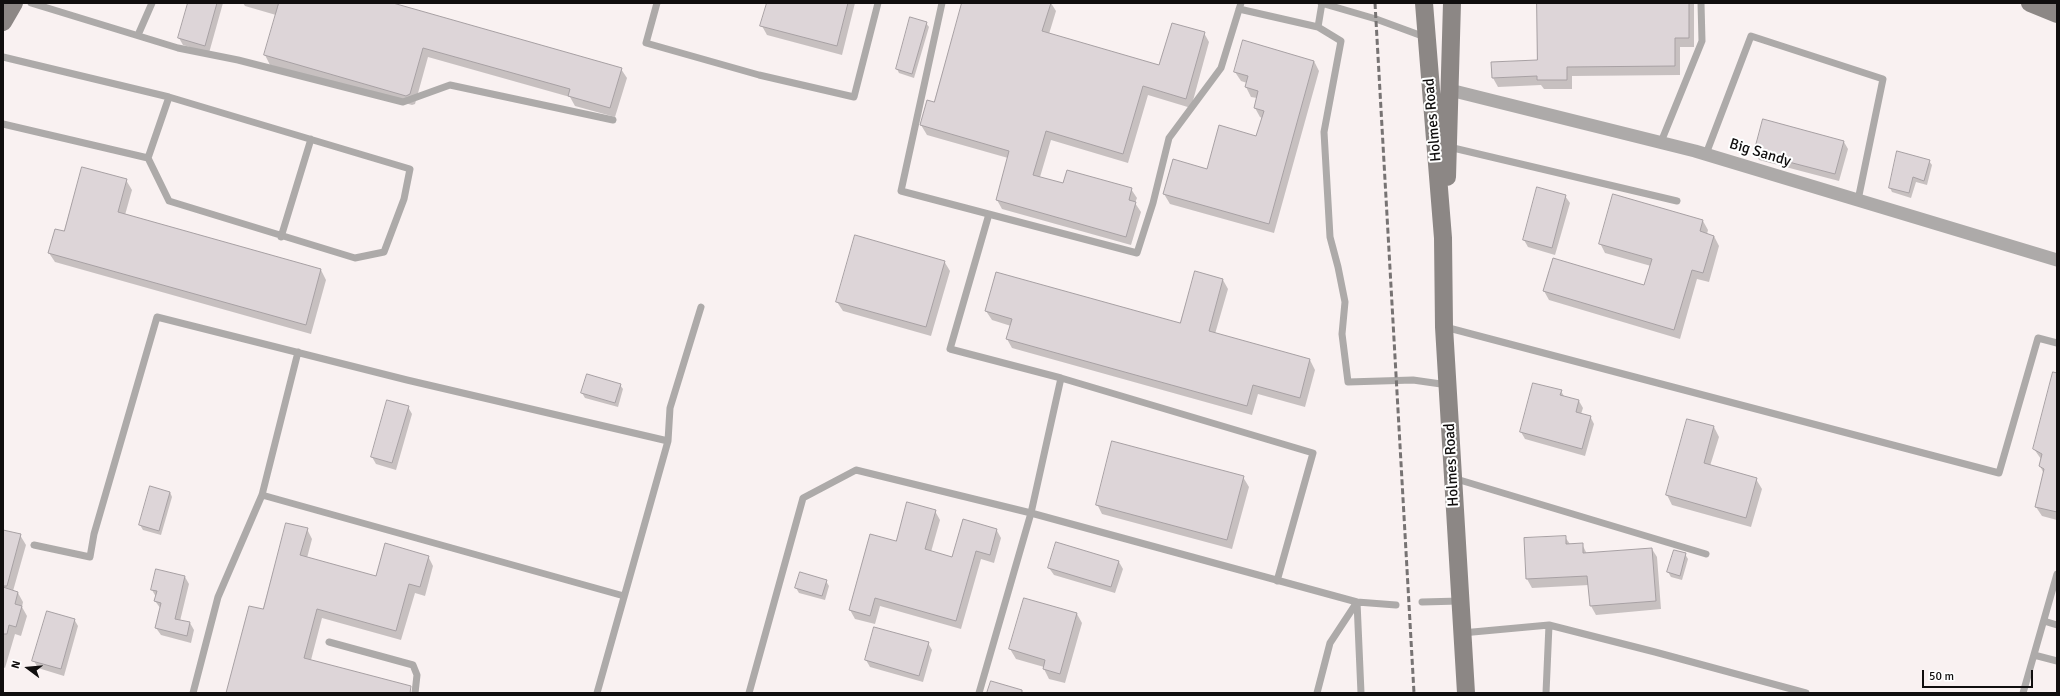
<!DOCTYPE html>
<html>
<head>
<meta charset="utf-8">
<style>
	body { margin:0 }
	#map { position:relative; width:2060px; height:696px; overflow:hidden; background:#f9f1f1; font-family:Signika,sans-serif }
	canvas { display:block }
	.frame { position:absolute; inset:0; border:4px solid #100e0e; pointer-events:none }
	.north { position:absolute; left:8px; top:648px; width:40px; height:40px; -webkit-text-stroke:3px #fff; paint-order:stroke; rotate:286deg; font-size:11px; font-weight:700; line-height:16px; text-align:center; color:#100e0e }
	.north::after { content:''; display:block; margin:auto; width:14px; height:18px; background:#100e0e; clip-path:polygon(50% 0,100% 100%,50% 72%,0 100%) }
	.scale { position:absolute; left:1922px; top:670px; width:111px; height:18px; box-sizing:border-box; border:2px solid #100e0e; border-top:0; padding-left:5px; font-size:12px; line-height:14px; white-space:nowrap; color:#100e0e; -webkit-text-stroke:3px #fff; paint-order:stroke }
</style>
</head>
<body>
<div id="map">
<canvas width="2060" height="696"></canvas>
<div class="frame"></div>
<div class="north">N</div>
<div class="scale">50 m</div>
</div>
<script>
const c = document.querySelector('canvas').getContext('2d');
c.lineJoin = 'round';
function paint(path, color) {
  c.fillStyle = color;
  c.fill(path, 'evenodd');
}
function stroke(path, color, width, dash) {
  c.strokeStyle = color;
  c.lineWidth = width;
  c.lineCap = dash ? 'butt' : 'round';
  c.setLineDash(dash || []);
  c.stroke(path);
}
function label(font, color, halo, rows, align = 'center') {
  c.font = font + ' Signika,sans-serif';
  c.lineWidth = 4;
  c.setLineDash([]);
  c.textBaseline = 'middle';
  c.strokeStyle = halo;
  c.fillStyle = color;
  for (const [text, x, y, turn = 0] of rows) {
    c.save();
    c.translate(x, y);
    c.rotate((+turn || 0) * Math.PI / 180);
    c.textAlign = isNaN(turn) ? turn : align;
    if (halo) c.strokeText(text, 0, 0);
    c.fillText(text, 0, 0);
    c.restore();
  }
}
paint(new Path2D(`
	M189 3H223L209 53 183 45 179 38Z
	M243 3H389L621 69 627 78 615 117 575 106 570 97 428 57 415 104 412 105 270 65 265 55 276 15 245 6Z
	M768 3H855L842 55 767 35 762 26Z
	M963 3H1051L1056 11 1049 34 1160 66 1204 33 1209 42 1191 108 1148 95 1128 163 1051 140 1040 177 1064 184 1131 189 1137 198 1135 203 1141 212 1131 245 1002 209 997 200 1008 158 927 135 921 125 934 103Z
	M1538 3H1694V47H1680V75L1572 76V89H1544L1541 85 1498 87 1493 78 1538 61Z
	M926 23 929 27 914 78 899 73 897 69Z
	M1314 61 1319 71 1274 233 1170 204 1164 194 1208 170 1257 137 1262 118 1260 117 1255 108 1257 98 1251 97 1246 87 1247 83 1241 81 1235 72Z
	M1763 121 1844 142 1848 149 1839 181 1759 160 1755 152Z
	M1929 161 1932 165 1927 185 1916 182 1911 198 1892 192 1890 188Z
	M126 180 132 190 125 215 321 270 326 280 311 334 55 262 49 253Z
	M1565 196 1570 203 1555 255 1528 247 1524 240Z
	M1703 221 1708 230 1707 234 1714 236 1719 246 1709 282 1697 279 1680 339 1549 300 1544 291 1645 286 1651 266 1605 253 1600 243Z
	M944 261 950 271 931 336 843 311 837 302Z
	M1223 280 1228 289 1215 334 1310 360 1315 370 1305 407 1258 394 1252 415 1012 348 1007 339 1011 326 992 320 986 311 1181 324Z
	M2057 377V520L2042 516 2036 507 2044 474 2040 466 2041 459 2034 449Z
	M620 385 623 389 618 407 585 398 582 393Z
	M1561 391 1565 398 1579 401 1583 408 1581 414 1590 416 1594 424 1585 456 1525 439 1521 432Z
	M408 407 412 414 396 470 376 464 372 457Z
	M1714 427 1719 437 1710 466 1756 479 1762 489 1751 527 1672 505 1667 495Z
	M1243 477 1249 487 1232 549 1102 514 1097 504Z
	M170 492 172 497 161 535 143 530 140 525Z
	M935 511 940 520 931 552 952 558 996 529 1001 538 994 563 981 559 961 629 880 606 875 624 855 619 850 610 896 542Z
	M307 529 312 539 307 558 376 577 428 556 433 566 425 596 415 593 401 640 322 618 311 660 407 686 411 693H227L263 610Z
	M3 531 20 535 26 545 13 591 18 593 23 602 22 607 27 616 21 636 15 634 5 668 3 667Z
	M1565 537 1570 544H1582L1587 554 1652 549 1657 557 1661 609 1596 615 1591 606 1589 585 1532 588 1527 579 1525 539Z
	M1685 554 1688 559 1682 580 1671 577 1668 572Z
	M1119 562 1123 569 1115 593 1054 575 1049 568Z
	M185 577 189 584 180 621 190 623 194 630 191 643 161 635 156 628 161 609 155 601 156 597 152 590Z
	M826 581 829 586 825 600 799 593 796 588Z
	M1025 599 1077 614 1082 623 1065 683 1049 679 1044 669V667L1016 659 1010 649Z
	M74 619 78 626 64 676 38 668 34 661Z
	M928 643 932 650 923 682 870 667 866 660Z`), '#0003');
const building = new Path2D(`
	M188 3H217L205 46 178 38Z
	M279 3H393L622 68 610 108 568 96 570 89 423 48 410 94 406 96 264 55Z
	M767 3H848L837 46 760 26Z
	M962 3H1051L1042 31 1159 65 1172 23 1205 32 1186 99 1143 86 1123 154 1046 131 1033 175 1063 183 1067 170 1132 188 1129 200 1136 202 1126 237 996 200 1009 151 920 125 927 100 934 102Z
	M1537 3H1689V38H1675V66L1567 67V80H1537V76L1492 78 1491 62 1537 60Z
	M910 17 927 22 912 74 896 69Z
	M1243 40 1314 61 1269 224 1163 194 1173 159 1207 169 1219 125 1256 136 1264 111 1254 108 1258 91 1245 87 1248 76 1234 72Z
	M1763 119 1844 141 1835 174 1754 153Z
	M1897 151 1930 160 1924 181 1913 177 1909 193 1889 188Z
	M82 167 127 179 118 212 321 269 306 325 48 253 55 229 64 231Z
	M1537 187 1566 195 1552 248 1523 240Z
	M1613 194 1703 220 1700 231 1714 236 1703 273 1692 270 1674 330 1543 291 1553 258 1644 285 1652 259 1599 244Z
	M855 235 945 261 926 327 836 302Z
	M1195 271 1223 279 1209 331 1310 359 1300 398 1253 385 1247 406 1006 339 1012 319 985 311 996 272 1180 323Z
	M2053 372 2057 373V512L2035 507 2044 469 2039 466 2042 454 2033 449Z
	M587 374 621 384 615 403 581 393Z
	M1533 383 1562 390 1560 395 1579 400 1576 412 1591 416 1582 449 1520 432Z
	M387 400 409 406 392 463 371 457Z
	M1687 419 1714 426 1704 463 1757 478 1746 518 1666 495Z
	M1112 441 1244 476 1227 540 1096 505Z
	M150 486 170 492 159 531 139 525Z
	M907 502 936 510 925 549 952 557 963 519 997 529 990 555 976 551 956 621 875 598 870 616 849 610 870 534 896 541Z
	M286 523 308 528 300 555 376 576 385 543 429 556 420 587 409 584 396 631 317 609 304 658 411 686 410 693H226L249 606 263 609Z
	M3 530 21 534 7 586H3Z
	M1566 536V544L1583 543V553L1652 548 1656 601 1590 606 1587 576 1526 579 1524 538Z
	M1056 542 1119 561 1111 587 1048 568Z
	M1674 550 1686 553 1680 576 1667 572Z
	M156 569 185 576 175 619 190 622 187 636 155 628 161 603 154 601 157 591 151 590Z
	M800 572 827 580 822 596 795 588Z
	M3 587 18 592 15 604 22 606 16 627 9 625 7 634H3Z
	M1024 598 1077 613 1060 674 1043 669 1045 660 1009 649Z
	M47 611 75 619 61 669 32 661Z
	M874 627 929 642 919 676 865 660Z
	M991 681 1022 690V693H987Z`);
paint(building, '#ddd5d8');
stroke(building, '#a7a0a3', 1);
stroke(new Path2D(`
	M31 3 178 48 238 60 403 102 450 85 613 120
	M657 3 646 43 759 75 854 97 878 3
	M942 3 901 191 1137 253 1153 203 1169 138 1221 68 1241 3
	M1321 3 1376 19 1425 37
	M1239 9 1318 27 1341 41 1324 132 1330 237 1338 267 1345 302 1342 334 1348 382 1413 380 1448 385
	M1318 27 1322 3
	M138 35 152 3
	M3 57 169 97 410 169 404 199 384 252 355 258 169 201 148 158 3 124
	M1661 142 1702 41 1701 3
	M1449 147 1677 201
	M1706 154 1751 36 1883 79 1858 200
	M148 158 169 97
	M989 214 950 349 1061 378 1313 453 1277 581
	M281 237 311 139
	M1445 327 1999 473 2038 338 2057 343
	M668 441 670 408 701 307
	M1453 478 1706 554
	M262 495 624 596
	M34 545 90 557 94 534 157 317 407 380 668 441 597 693
	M1357 602 1361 693
	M1422 602 1460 601
	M2044 621 2057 625
	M1462 633 1549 625
	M329 642 413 665 417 675 415 693
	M2034 655 2057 661
	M193 693 218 597 262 495 298 352
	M749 693 803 498 856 470 1031 513 1357 602 1396 605
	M979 693 1031 513 1061 378
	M1317 693 1330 643 1357 602
	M1546 693 1549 625 1655 652 1806 693
	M2023 693 2057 574`), '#adaaa9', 7);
stroke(new Path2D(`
	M1450 90 1695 151 2057 260`), '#adaaa9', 13);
stroke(new Path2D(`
	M1424 3 1443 238 1444 327 1466 693
	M2030 3 2057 14
	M3 22 14 3
	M1447 177 1452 3`), '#8c8785', 18);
stroke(new Path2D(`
	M1375 3 1414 693`), '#777373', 3, [6, 3]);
label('15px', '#100e0e', '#fff', [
	["Holmes Road",1433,120,-95],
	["Big Sandy",1760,153,17],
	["Holmes Road",1452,465,-93]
]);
</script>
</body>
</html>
